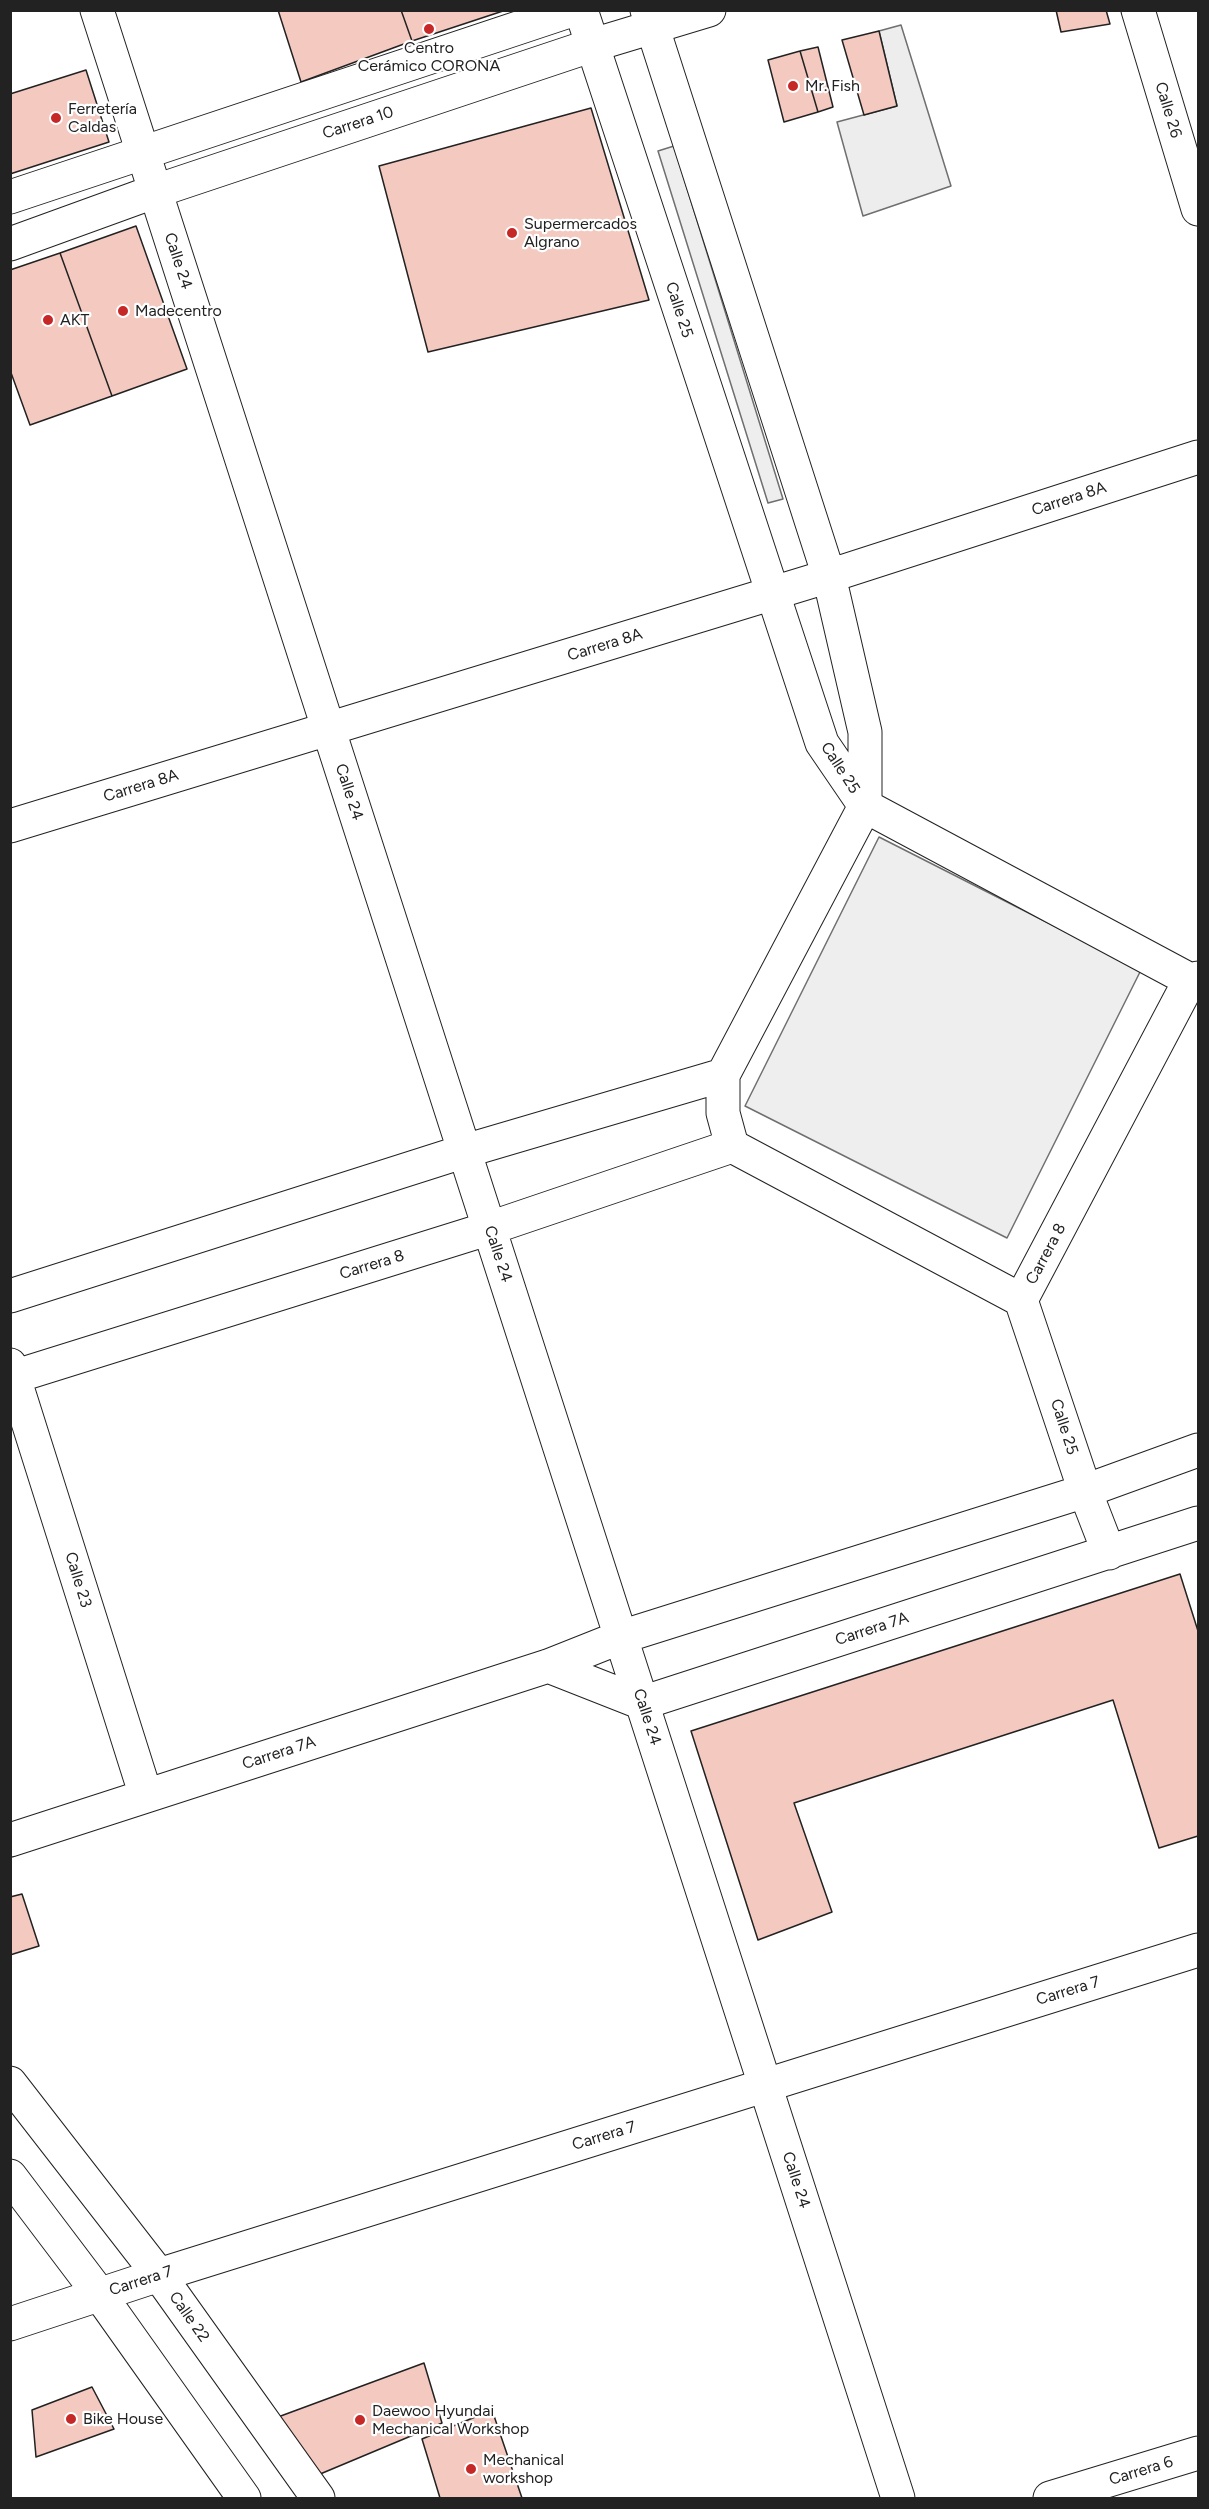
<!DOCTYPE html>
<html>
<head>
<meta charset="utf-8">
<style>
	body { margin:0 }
	#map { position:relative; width:1209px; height:2509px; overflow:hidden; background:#fff; font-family:Figtree,sans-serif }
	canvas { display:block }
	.frame { position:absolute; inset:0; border:12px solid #222; pointer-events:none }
</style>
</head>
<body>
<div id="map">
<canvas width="1209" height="2509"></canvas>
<div class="frame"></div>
</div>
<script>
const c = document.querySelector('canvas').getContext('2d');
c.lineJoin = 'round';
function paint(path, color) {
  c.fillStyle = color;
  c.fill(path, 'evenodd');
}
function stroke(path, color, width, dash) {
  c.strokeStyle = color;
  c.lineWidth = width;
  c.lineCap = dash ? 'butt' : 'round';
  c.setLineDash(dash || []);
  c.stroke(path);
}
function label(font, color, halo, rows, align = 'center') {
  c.font = font + ' Figtree,sans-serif';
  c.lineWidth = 4.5;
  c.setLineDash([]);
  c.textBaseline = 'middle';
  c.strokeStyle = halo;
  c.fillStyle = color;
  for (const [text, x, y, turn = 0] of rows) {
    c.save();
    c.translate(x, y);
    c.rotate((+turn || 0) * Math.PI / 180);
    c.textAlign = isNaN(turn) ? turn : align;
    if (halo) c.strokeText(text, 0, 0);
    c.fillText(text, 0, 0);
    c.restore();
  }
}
const green = new Path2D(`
	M674 146 783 499 768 503 658 151Z
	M879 837 1141 970 1007 1238 745 1106Z`);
paint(green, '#eee');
stroke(green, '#6f6f6f', 1.5);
const parking = new Path2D(`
	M901 25 951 186 863 216 837 122 897 106 879 31Z`);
paint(parking, '#ededed');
stroke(parking, '#6f6f6f', 1.5);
const building = new Path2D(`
	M278 10H401L412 41 301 82Z
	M401 10H506L412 41Z
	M1056 10H1106L1110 24 1061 32Z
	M879 31 897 106 864 115 842 40Z
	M818 47 833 107 818 112 800 51Z
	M800 51 818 112 784 122 768 60Z
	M86 70 109 142 10 174V94Z
	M591 108 649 300 428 352 379 166Z
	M136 226 187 369 112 396 60 253Z
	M60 253 112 396 30 425 10 370V270Z
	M1180 1574 1198 1631V1836L1159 1848 1113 1700 794 1803 832 1912 758 1940 691 1731Z
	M22 1894 39 1946 10 1955V1897Z
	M424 2363 442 2423 313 2477 278 2417Z
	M92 2387 114 2429 36 2457 32 2410Z
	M492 2410 522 2498H440L422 2439Z`);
paint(building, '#f3c9c0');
stroke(building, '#222', 1.5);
const street = new Path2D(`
	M97 10 898 2498
	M581 10 822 743 865 806 1190 980
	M647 10 829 576 865 732V806L723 1075V1113L732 1146 1021 1300
	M1138 10 1198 209
	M10 826 829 576 1198 457
	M10 1296 465 1151 723 1075
	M1021 1300 1190 980 1198 978
	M1021 1300 1085 1491 1109 1553
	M10 1365 146 1796
	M10 1378 490 1228 732 1146
	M548 1666 642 1703 1198 1523
	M10 1840 548 1666 621 1637 1085 1491 1198 1450
	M1050 2498 1198 2453`);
const secondary = new Path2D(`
	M10 197 572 10
	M10 244 156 191 593 45 709 10
	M10 2083 159 2275 1198 1950
	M10 2176 100 2295`);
const primary = new Path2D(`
	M100 2295 244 2498
	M10 2324 159 2275 318 2498`);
stroke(street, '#222', 35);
stroke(secondary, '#222', 35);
stroke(primary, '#222', 35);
stroke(street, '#fff', 33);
stroke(secondary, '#fff', 33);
stroke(primary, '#fff', 33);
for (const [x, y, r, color] of [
	[429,29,6,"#c62828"],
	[793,86,6,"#c62828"],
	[56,118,6,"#c62828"],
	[512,233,6,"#c62828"],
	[123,311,6,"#c62828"],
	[48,320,6,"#c62828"],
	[71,2419,6,"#c62828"],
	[360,2420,6,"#c62828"],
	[471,2469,6,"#c62828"]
]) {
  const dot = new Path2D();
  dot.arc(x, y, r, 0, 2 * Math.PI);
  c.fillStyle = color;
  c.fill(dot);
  stroke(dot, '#fff', 2);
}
label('16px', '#222', '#fff', [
	["Centro",429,48,"center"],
	["Cerámico CORONA",429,66,"center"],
	["Mr. Fish",805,86],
	["Ferretería",68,109],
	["Caldas",68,127],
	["Supermercados",524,224],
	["Algrano",524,242],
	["Madecentro",135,311],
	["AKT",60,320],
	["Daewoo Hyundai",372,2411],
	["Mechanical Workshop",372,2429],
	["Bike House",83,2419],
	["Mechanical",483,2460],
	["workshop",483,2478]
], 'left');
label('16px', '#222', '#fff', [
	["Calle 26",1168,110,73],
	["Carrera 10",358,123,-18],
	["Calle 24",178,261,72],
	["Calle 25",679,310,72],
	["Carrera 8A",1069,499,-18],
	["Carrera 8A",605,645,-17],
	["Calle 25",840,768,57],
	["Carrera 8A",141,786,-17],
	["Calle 24",349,792,72],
	["Calle 24",498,1254,72],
	["Carrera 8",1046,1254,-62],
	["Carrera 8",372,1265,-17],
	["Calle 25",1064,1427,72],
	["Calle 23",78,1580,73],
	["Carrera 7A",872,1629,-18],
	["Calle 24",647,1717,72],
	["Carrera 7A",279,1753,-18],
	["Carrera 7",1068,1991,-17],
	["Carrera 7",604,2136,-17],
	["Calle 24",796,2180,72],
	["Carrera 7",141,2281,-18],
	["Calle 22",189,2317,55],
	["Carrera 6",1141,2471,-17]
]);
</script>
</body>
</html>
